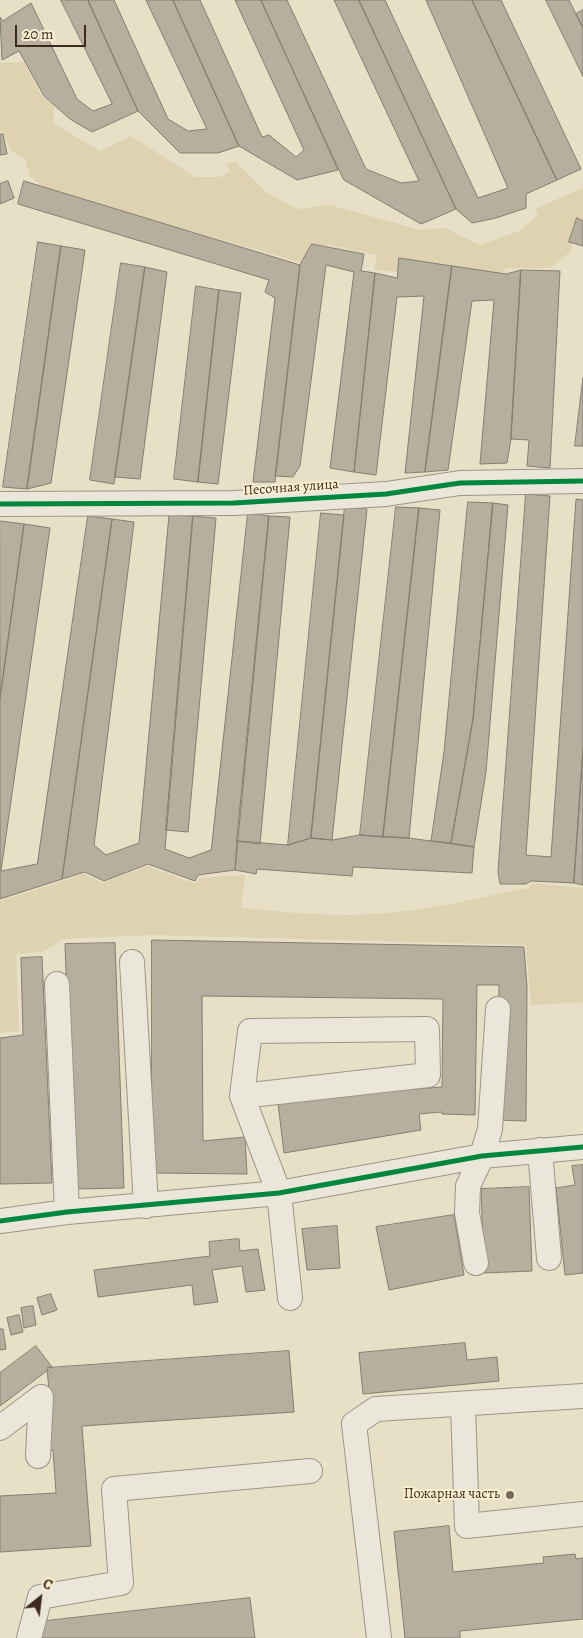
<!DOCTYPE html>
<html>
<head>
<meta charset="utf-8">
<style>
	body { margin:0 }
	#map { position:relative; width:583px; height:1638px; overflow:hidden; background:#e7dfc6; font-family:Alegreya,serif }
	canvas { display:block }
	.north { position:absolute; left:15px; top:1573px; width:50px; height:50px; -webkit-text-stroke:4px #f8efd1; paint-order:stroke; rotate:29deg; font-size:14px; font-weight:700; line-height:20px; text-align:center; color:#3f281e }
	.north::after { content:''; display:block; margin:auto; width:18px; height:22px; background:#3f281e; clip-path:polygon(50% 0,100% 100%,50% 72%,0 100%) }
	.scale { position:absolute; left:15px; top:25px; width:71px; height:22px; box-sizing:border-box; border:2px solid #3f281e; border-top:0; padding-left:6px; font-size:15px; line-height:18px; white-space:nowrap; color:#3f281e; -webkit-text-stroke:4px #f8efd1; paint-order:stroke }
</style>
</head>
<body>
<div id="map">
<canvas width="583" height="1638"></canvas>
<div class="north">С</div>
<div class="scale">20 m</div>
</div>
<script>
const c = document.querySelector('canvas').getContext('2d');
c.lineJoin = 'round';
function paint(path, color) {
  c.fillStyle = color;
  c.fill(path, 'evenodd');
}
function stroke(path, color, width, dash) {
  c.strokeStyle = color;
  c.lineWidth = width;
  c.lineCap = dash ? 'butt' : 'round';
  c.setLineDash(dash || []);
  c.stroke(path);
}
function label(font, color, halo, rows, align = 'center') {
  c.font = font + ' Alegreya,serif';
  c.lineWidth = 4;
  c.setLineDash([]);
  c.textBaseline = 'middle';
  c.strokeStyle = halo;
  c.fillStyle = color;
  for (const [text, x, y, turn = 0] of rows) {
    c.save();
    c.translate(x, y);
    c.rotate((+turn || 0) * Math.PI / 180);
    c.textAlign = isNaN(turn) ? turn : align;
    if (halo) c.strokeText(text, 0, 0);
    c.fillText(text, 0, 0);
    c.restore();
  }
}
paint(new Path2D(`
	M24 62 41 95 54 106 53 123 100 151 131 136 195 177H219L230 172 227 164 235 161 266 192 297 209 330 205 421 230 445 228 480 245 519 231 538 216 535 209 583 188V232H575L570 252 550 268H507L494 281 375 270 376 255 330 245H314L303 263 45 189 30 176 25 159 11 151 3 132 0 133V63Z
	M147 866 196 884 199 878 245 875 241 908C285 912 330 917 375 914 427 911 478 898 529 888L532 883 583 888V1002L531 1005 526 945 151 935 63 939 43 952 16 954 19 1031 0 1033V901L84 874 103 883Z`), '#ded2b0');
const building = new Path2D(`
	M61 0H88L138 111 92 132 70 119 44 96 19 51 2 60 0 17 3 21 31 3 77 99 93 111 112 104Z
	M88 0H114L168 119 188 131 207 129 146 0H173L239 146 218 153H180L138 111Z
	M173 0H200L262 137 269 135 296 157 304 150 235 0H261L338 170 297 180 239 146Z
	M261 0H287L366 169 401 183 419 181 334 0H359L456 209 421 224 344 180Z
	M359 0H385L478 198 508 188 426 0H472L557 180 526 194V208L496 218 472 223 456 209Z
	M472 0H501L581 169 557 180Z
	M546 0H569L583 28V76Z
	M583 10V28L576 14Z
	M3 134 7 154 0 155V135Z
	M8 181 14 198 0 204V184Z
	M24 181 300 265 275 482H253L275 298 265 292 269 280 18 204Z
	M577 218 583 221V246L569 242Z
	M38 242 61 246 27 489 3 487Z
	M312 244 364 254 361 271 375 273 354 472 330 468 354 272 326 265 300 466 293 477 275 476 300 265Z
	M61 246 85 250 51 483 27 489Z
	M399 258 452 266 425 472 405 473 424 296 397 297 376 475 354 472 375 273 397 278Z
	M121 263 145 267 114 484 90 480Z
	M452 266 506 274 521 270 511 439 507 463 480 464 494 300 472 301 448 470 425 472Z
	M145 267 167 272 140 479 115 477Z
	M521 270 560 271 550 468 527 466 529 440 511 439Z
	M196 286 219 290 198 482 174 479Z
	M219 290 241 293 218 484 198 482Z
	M583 378V446H575Z
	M526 494 550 496 526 855 551 857 576 499 583 500V749L574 883 531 881 526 884H500L498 872Z
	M468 502 493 503 473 719 451 843 431 841 444 752Z
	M493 503 508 505 486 772 474 847 451 843 473 719Z
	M345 506 367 509 332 840 311 838Z
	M396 507 419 508 383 837 360 835Z
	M419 508 440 510 409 838 383 837Z
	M248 513 269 516 235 870 198 875 195 881 148 864 104 881 85 872 62 879 112 519 134 522 94 845 106 855 139 843 169 515 193 516 165 849 189 858 211 850Z
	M321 513 344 515 311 838 288 845Z
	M88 516 112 519 62 879 0 899V698L24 524 50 528 1 871 37 864Z
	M193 516 216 518 188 832 166 830Z
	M269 516 290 517 260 844 237 841Z
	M0 521 24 524 0 698Z
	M583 749V885L574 883Z
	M360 835 409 838 474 847 472 873 353 867 352 876 257 869 256 874 235 870 237 841 288 845 311 838 332 840Z
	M152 940 524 947 527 987 526 1121 497 1120 499 985H477L475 1115 442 1114V1112L419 1114 421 1130 284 1153 277 1095 412 1075 414 1089 442 1087 443 999 202 996 203 1141 245 1137 247 1174 152 1173Z
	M115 943 124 1188 74 1189 65 944Z
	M42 957 52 1183 0 1184V1038L23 1035 21 958Z
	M583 1165V1273L565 1275 556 1188 575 1185 572 1166Z
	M529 1187 532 1271 484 1273 481 1189Z
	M454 1215 464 1275 389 1290 376 1227Z
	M337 1226 340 1268 307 1270 302 1229Z
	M239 1239 240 1251 258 1249 265 1290 246 1292 242 1266 212 1270 218 1302 194 1305 192 1285 98 1297 94 1270 210 1256 209 1242Z
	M51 1294 57 1310 42 1315 37 1298Z
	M33 1306 36 1325 24 1328 21 1308Z
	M19 1315 23 1332 11 1335 7 1318Z
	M0 1329H3L6 1349 0 1350Z
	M465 1343 467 1360 497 1357 499 1381 363 1394 359 1353Z
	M36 1346 52 1367 0 1406V1373Z
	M289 1351 294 1412 82 1426 91 1546 0 1552V1496L56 1493 53 1450 44 1451 42 1426 52 1425 47 1368Z
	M449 1526 453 1572 544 1563 543 1557 575 1554 576 1559 583 1558V1619L460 1631V1638H405L394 1532Z
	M250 1598 255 1638H30L28 1623Z`);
paint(building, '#b6af9e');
stroke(building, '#857d70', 1);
const minor = new Path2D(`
	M0 504 234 503 386 494 460 483 583 481
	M132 962 146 1206
	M57 984 67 1212
	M242 1096 428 1075 427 1029 250 1031 242 1096 279 1193 290 1298
	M540 1150 549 1258
	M0 1221 67 1212 279 1193 482 1156 583 1147
	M476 1263 467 1213 468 1186 482 1156 490 1129 498 1009
	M463 1404 467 1526 583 1514
	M0 1428 41 1397 38 1456
	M29 1638 40 1597 121 1583 114 1489 310 1471
	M379 1638 354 1424 376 1409 583 1396`);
stroke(minor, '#9c9586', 26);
stroke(minor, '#eae7da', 24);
stroke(new Path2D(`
	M0 504 234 503 386 494 460 483 583 481
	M0 1221 67 1212 279 1193 482 1156 583 1147`), '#00873e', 5);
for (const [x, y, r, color] of [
	[510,1495,5,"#7a6859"]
]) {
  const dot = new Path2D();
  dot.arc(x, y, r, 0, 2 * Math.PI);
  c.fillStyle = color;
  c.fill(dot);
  stroke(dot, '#f8efd1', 2);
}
label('14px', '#3f281e', '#f8efd1', [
	["Песочная улица",291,488,-4]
]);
label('14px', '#3f281e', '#f8efd1', [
	["Пожарная часть",500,1495]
], 'right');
</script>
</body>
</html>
